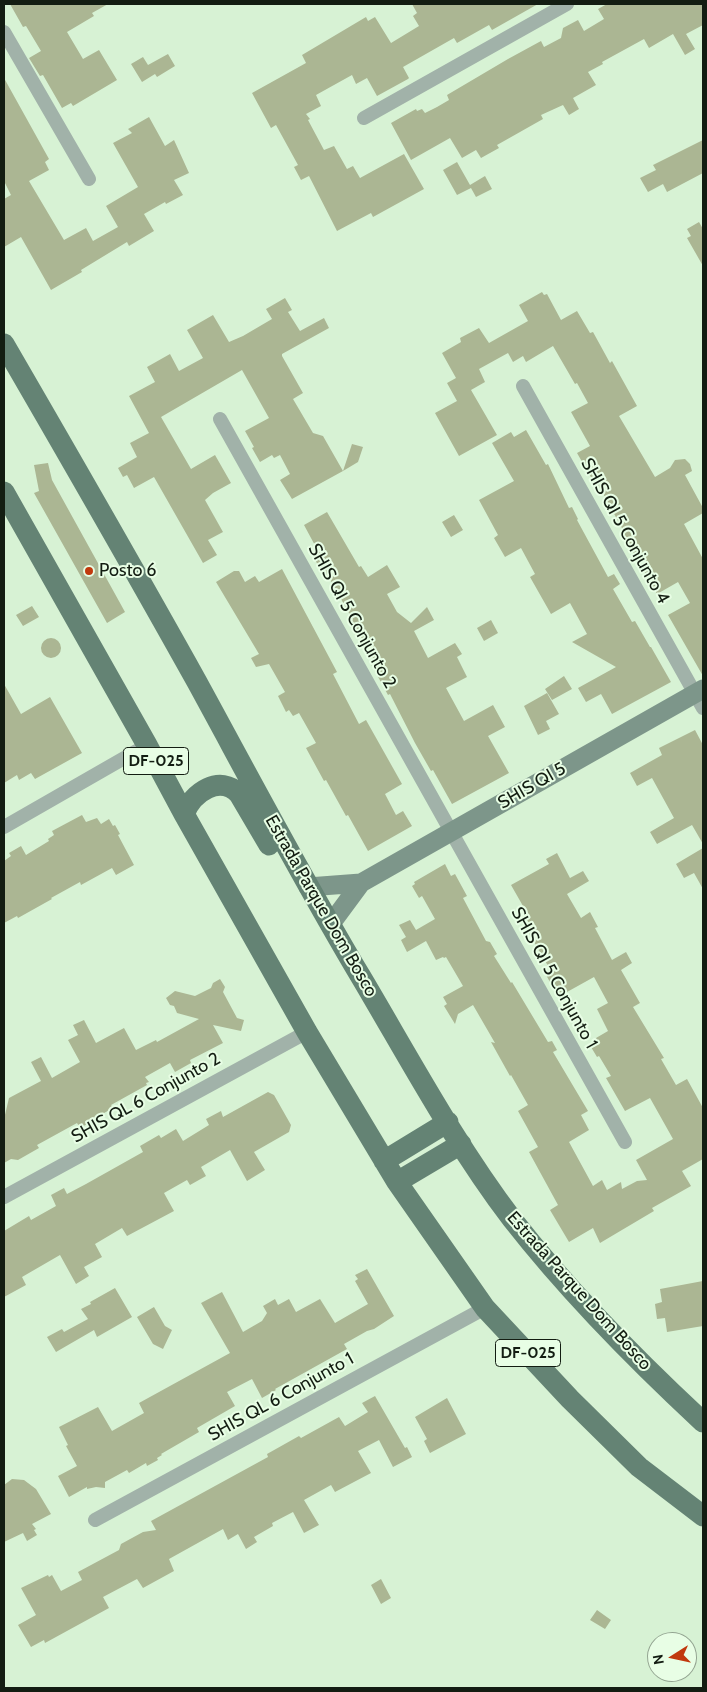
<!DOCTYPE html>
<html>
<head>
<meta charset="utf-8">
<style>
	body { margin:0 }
	#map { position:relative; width:707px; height:1692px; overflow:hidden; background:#d7f2d4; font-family:Cabin,sans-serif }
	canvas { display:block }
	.frame { position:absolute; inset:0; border:5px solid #131d12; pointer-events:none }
	.north { position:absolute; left:647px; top:1632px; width:50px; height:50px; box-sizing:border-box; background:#e8fee5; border:1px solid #93a491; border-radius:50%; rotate:260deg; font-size:14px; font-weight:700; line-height:20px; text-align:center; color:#131d12 }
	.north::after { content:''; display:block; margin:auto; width:18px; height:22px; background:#c1390d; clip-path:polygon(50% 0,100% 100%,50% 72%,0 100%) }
</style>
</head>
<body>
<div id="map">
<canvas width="707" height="1692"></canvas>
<div class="frame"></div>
<div class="north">N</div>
</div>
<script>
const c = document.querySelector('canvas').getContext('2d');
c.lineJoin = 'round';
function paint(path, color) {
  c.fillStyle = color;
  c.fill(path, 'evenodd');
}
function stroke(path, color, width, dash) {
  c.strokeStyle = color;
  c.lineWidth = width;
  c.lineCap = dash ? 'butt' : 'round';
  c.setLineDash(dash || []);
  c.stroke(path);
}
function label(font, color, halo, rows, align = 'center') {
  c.font = font + ' Cabin,sans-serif';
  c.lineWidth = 4;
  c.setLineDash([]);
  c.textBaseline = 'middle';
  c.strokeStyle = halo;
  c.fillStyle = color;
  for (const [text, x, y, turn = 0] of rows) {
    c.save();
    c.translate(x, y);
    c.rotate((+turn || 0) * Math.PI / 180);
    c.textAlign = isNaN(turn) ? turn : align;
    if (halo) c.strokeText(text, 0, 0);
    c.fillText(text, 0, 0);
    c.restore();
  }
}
paint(new Path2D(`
	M10 4H108L92 13 94 16 67 32 83 59 99 50 117 80 73 106 71 103 62 108 43 75 40 76 29 58 41 51 26 26 23 27Z
	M412 4H538L492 30 489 25 457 43 454 38 403 67 409 78 408 79 377 96 367 78 356 84 352 75 316 95 321 106 306 114 310 119 308 120 324 150 334 146 347 169 353 166 360 178 404 154 424 189 373 217 371 213 337 231 309 176 301 180 294 167 298 165 276 125 271 128 252 93 306 63 302 55 366 17 368 21 375 17 391 43 419 26 413 16 417 13Z
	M607 4H703V25L686 34 695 49 685 55 673 34 649 48 644 39 602 62 603 64 588 72 596 85 573 98 579 109 569 115 563 105 541 115 543 119 497 145 499 148 481 158 476 150 462 158 450 138 411 160 391 123 416 109 417 111 422 109 425 113 437 107 449 100 447 95 508 59 541 41 544 47 561 38 563 28 578 20 584 31 604 19 598 9Z
	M168 54 175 66 157 77 155 74 142 82 131 64 143 57 148 65Z
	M4 78 49 159 45 162 49 170 29 181 64 240 86 228 93 241 118 227 106 206 138 187 113 143 132 133 128 129 149 117 165 146 174 140 189 173 174 180 183 195 166 204 165 202 144 214 154 231 129 246 127 242 81 270 82 272 51 290 21 237 4 247V199L11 195 4 181Z
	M703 140V173L667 192 663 184 648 192 640 178 656 170 653 165Z
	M457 162 470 185 485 176 492 189 476 197 471 188 457 195 443 170Z
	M699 222 703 229V266L687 238 691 236 687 229Z
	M542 292 544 295 547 294 561 320 577 311 590 333 593 332 610 363 612 361 637 406 619 416 655 477 670 468 675 460 685 459 690 464 692 471 685 475 703 508V513L684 524 703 559V676L668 615 690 603 678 582 657 594 621 531 623 530 600 488 592 479 577 453 590 446 571 412 588 403 577 383 575 384 553 346 526 362 523 356 513 362 508 353 479 369 485 382 471 390 497 435 459 456 435 413 457 401 447 383 456 378 442 353 461 342 460 338 479 328 489 343 528 321 519 305Z
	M285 298 292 310 288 312 300 331 324 318 329 328 282 354V356L303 393 293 399 313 433 323 436 343 471 292 499 280 480 290 474 280 455 274 458 272 455 260 462 252 448 254 447 245 431 269 418 242 370 161 417 191 469 215 455 231 483 213 493 205 500 223 532 208 540 217 555 203 563 154 477 134 488 127 475 123 477 118 468 137 457 130 443 149 433 129 396 155 382 147 367 170 354 179 371 203 358 187 330 213 315 229 342 243 336 272 319 266 309Z
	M526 430 546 465 548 464 569 508 572 507 578 519 577 520 608 577 614 574 620 584 613 589 632 622 635 621 650 647H651L671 682 612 714 601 694 586 702 578 688 616 667 572 642 587 634 570 603 551 614 530 577 535 574 521 548 505 557 494 538 498 535 479 500 514 481 492 443 511 432 514 437Z
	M352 444 363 447 358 462 343 471Z
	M48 463 52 480 125 612 107 623 34 493 39 491 34 465Z
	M327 512 359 567 361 566 368 577 387 565 400 587 387 594 397 612 411 623 427 607 434 620 414 631 428 658 455 643 462 654 457 657 467 677 446 688 464 721 493 705 505 727 488 736 509 773 452 804 433 770 431 771 415 743 390 694 388 695 371 664 375 662 352 621 353 620 329 578 326 580 312 554 318 551 304 525Z
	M454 515 463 530 451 537 442 522Z
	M282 569 337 672 333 674 359 724 366 720 402 784 385 794 396 815 403 811 412 826 368 851 348 815 346 816 326 780 324 781 306 748 316 743 299 713 293 716 289 710 286 712 278 696 285 692 269 664 256 667 251 658 259 654 216 582 234 571H239L245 582 255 576 259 582Z
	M32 606 39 617 23 626 16 615Z
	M491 620 498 633 484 641 477 628Z
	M41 648a10 10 0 1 1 20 0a10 10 0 1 1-20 0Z
	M564 676 572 689 552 700 545 689Z
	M4 684 21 714 50 697 82 753 35 779 31 773 19 780 17 775 4 783Z
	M547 693 559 714 546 721 550 729 538 735 524 706Z
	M695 730 703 745V844L692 825 657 844 650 832 674 818 652 778 637 786 630 773 662 755 659 748Z
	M82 815 86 822 97 818 101 824 109 819 113 826 115 825 120 834 118 835 134 865 116 875 112 868 81 885 80 882 51 898 52 899 18 918 17 916 4 923V861L11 856 9 853 21 846 26 855 49 841 48 839 54 835 52 831Z
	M703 848V889L694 873 684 878 676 864Z
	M557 853 570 878 583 871 589 881 567 894 581 918 590 912 598 927 595 928 612 960 626 952 632 963 621 970 640 1003 633 1007 664 1058 661 1059 676 1085 687 1079 703 1108V1159L682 1171 691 1186 652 1208 654 1211 600 1243 593 1228 569 1242 550 1210 558 1205 529 1152 538 1147 518 1111 528 1105 511 1075 510 1076 491 1042 495 1043 473 1005 458 1014 455 1024 444 1006 447 1004 443 997 463 986 446 957 444 958 443 957 436 960 426 941 407 952 401 940 406 937 399 925 410 920 416 930 435 919 422 896 419 898 412 886 415 884 414 882 445 864 451 876 455 874 467 896 463 898 486 941 490 942 497 954 494 956 511 983 512 982 548 1042 552 1041 557 1050 553 1052 588 1111 581 1115 589 1130 569 1142 593 1186 602 1180 607 1190 621 1182 622 1189 637 1181 647 1180 636 1160 673 1139 650 1098 625 1111 606 1078 611 1076 599 1056 597 1057 591 1047 599 1043 596 1038 608 1031 597 1009 608 1003 594 977 558 997 545 973 551 971 524 925 529 923 520 908 523 906 511 885 549 864 546 859Z
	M220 979 225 987 223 992 237 1018 244 1020 241 1031 213 1025 223 1043 190 1060 191 1063 175 1072 170 1063 145 1077 149 1082 146 1083 147 1085 111 1105 113 1108 97 1117 98 1118 80 1128 77 1123 37 1145 39 1148 18 1160 11 1159 4 1163V1119L9 1098 41 1081 31 1062 41 1057 52 1078 80 1062 68 1040 78 1035 73 1025 84 1020 96 1043 124 1028 136 1050 156 1040 157 1042 199 1019 177 1013 174 1006 170 1005 166 998 175 991 195 996 211 988 213 983Z
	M268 1092 274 1095 291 1125 289 1132 254 1152 265 1170 247 1181 230 1150 201 1167 206 1176 190 1185 187 1180 164 1193 174 1211 127 1236 122 1228 95 1244 102 1257 84 1267 89 1276 76 1284 60 1255 22 1277 26 1285 4 1297V1231L29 1216 31 1220 56 1206 51 1195 64 1188 67 1194 86 1184 143 1152 140 1146 159 1135 161 1138 176 1129 183 1141 209 1125 206 1119 221 1111 223 1117Z
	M367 1269 394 1316 374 1329 367 1331 344 1344 347 1349 275 1389 276 1390 262 1398 252 1379 227 1392 235 1406 197 1428 199 1432 161 1454 162 1455 157 1458 158 1460 147 1466 146 1463 129 1473 127 1470 105 1482V1488L96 1487 87 1489V1487L69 1497 58 1476 77 1466 66 1446 68 1445 59 1427 98 1407 112 1431 144 1413 139 1403 230 1353 201 1303 222 1292 243 1332 262 1321 267 1313 263 1306 275 1299 278 1305 289 1299 296 1312 320 1299 335 1323 368 1304 355 1281 358 1279 355 1275Z
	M703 1281V1326L667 1332 665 1318 657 1319 655 1304 662 1302 660 1289Z
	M115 1288 132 1317 97 1337 94 1330 56 1352 47 1337 62 1329 64 1332 88 1319 81 1309 91 1304 90 1302Z
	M154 1307 165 1326 172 1330 163 1349 153 1344 137 1317Z
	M375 1396 405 1448 407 1447 412 1457 393 1467 379 1440 358 1451 371 1473 335 1492 331 1485 304 1500 319 1525 304 1533 293 1512 272 1523 273 1526 254 1537 257 1542 246 1549 238 1534 228 1540 223 1529 169 1559 174 1571 143 1588 137 1579 103 1597 109 1608 45 1643 44 1640 31 1647 18 1625 36 1615 21 1588 48 1575 49 1577 52 1575 61 1591 82 1580 78 1572 119 1550 121 1544 143 1532 156 1530 151 1521 268 1457 267 1454 299 1436 301 1438 339 1417 345 1426 368 1412 362 1403Z
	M447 1398 466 1434 430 1453 424 1441 427 1439 415 1417Z
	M12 1479 24 1480 36 1489 51 1514 32 1524 36 1529 34 1530 37 1535 27 1541 23 1533 4 1542V1485Z
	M381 1579 391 1598 381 1604 371 1585Z
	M597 1610 611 1620 605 1629 590 1620Z`), '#abb693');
stroke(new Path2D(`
	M4 32 89 179
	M364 118 567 4
	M523 386 703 708
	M220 419 625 1142
	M4 827 147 745
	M4 1197 307 1032
	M95 1520 485 1308`), '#a1b2a9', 14);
stroke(new Path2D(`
	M308 887 361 883
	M330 925 361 883 703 689`), '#7d968a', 19);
stroke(new Path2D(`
	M4 344C69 456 134 569 197 682 251 781 303 880 361 977 409 1058 455 1144 512 1219 569 1292 635 1359 703 1422
	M4 492 147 745 184 814 307 1032 397 1182 485 1308 570 1399 639 1467 703 1516
	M184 814C193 792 220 774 239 794L269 845
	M384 1161 448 1122
	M397 1182 461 1144`), '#648374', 21);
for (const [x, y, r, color] of [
	[89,571,5,"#c1390d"]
]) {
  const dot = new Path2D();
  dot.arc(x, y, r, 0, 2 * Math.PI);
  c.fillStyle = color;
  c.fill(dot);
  stroke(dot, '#e8fee5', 2);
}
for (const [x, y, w] of [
	[156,761,65],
	[528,1353,65]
]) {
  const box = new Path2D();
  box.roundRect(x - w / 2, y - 13.5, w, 27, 4);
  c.fillStyle = '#e8fee5';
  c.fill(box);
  stroke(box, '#131d12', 1);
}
label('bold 16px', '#131d12', null, [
	["DF-025",156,761],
	["DF-025",528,1353]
]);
label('18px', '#131d12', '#e8fee5', [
	["SHIS QI 5 Conjunto 4",625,531,61],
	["SHIS QI 5 Conjunto 2",352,616,61],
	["SHIS QI 5",532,786,-30],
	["Estrada Parque Dom Bosco",321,906,60],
	["SHIS QI 5 Conjunto 1",554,978,61],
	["SHIS QL 6 Conjunto 2",146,1098,-29],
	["Estrada Parque Dom Bosco",579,1291,48],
	["SHIS QL 6 Conjunto 1",281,1397,-29]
]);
label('18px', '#131d12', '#e8fee5', [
	["Posto 6",99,571]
], 'left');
</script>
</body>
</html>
